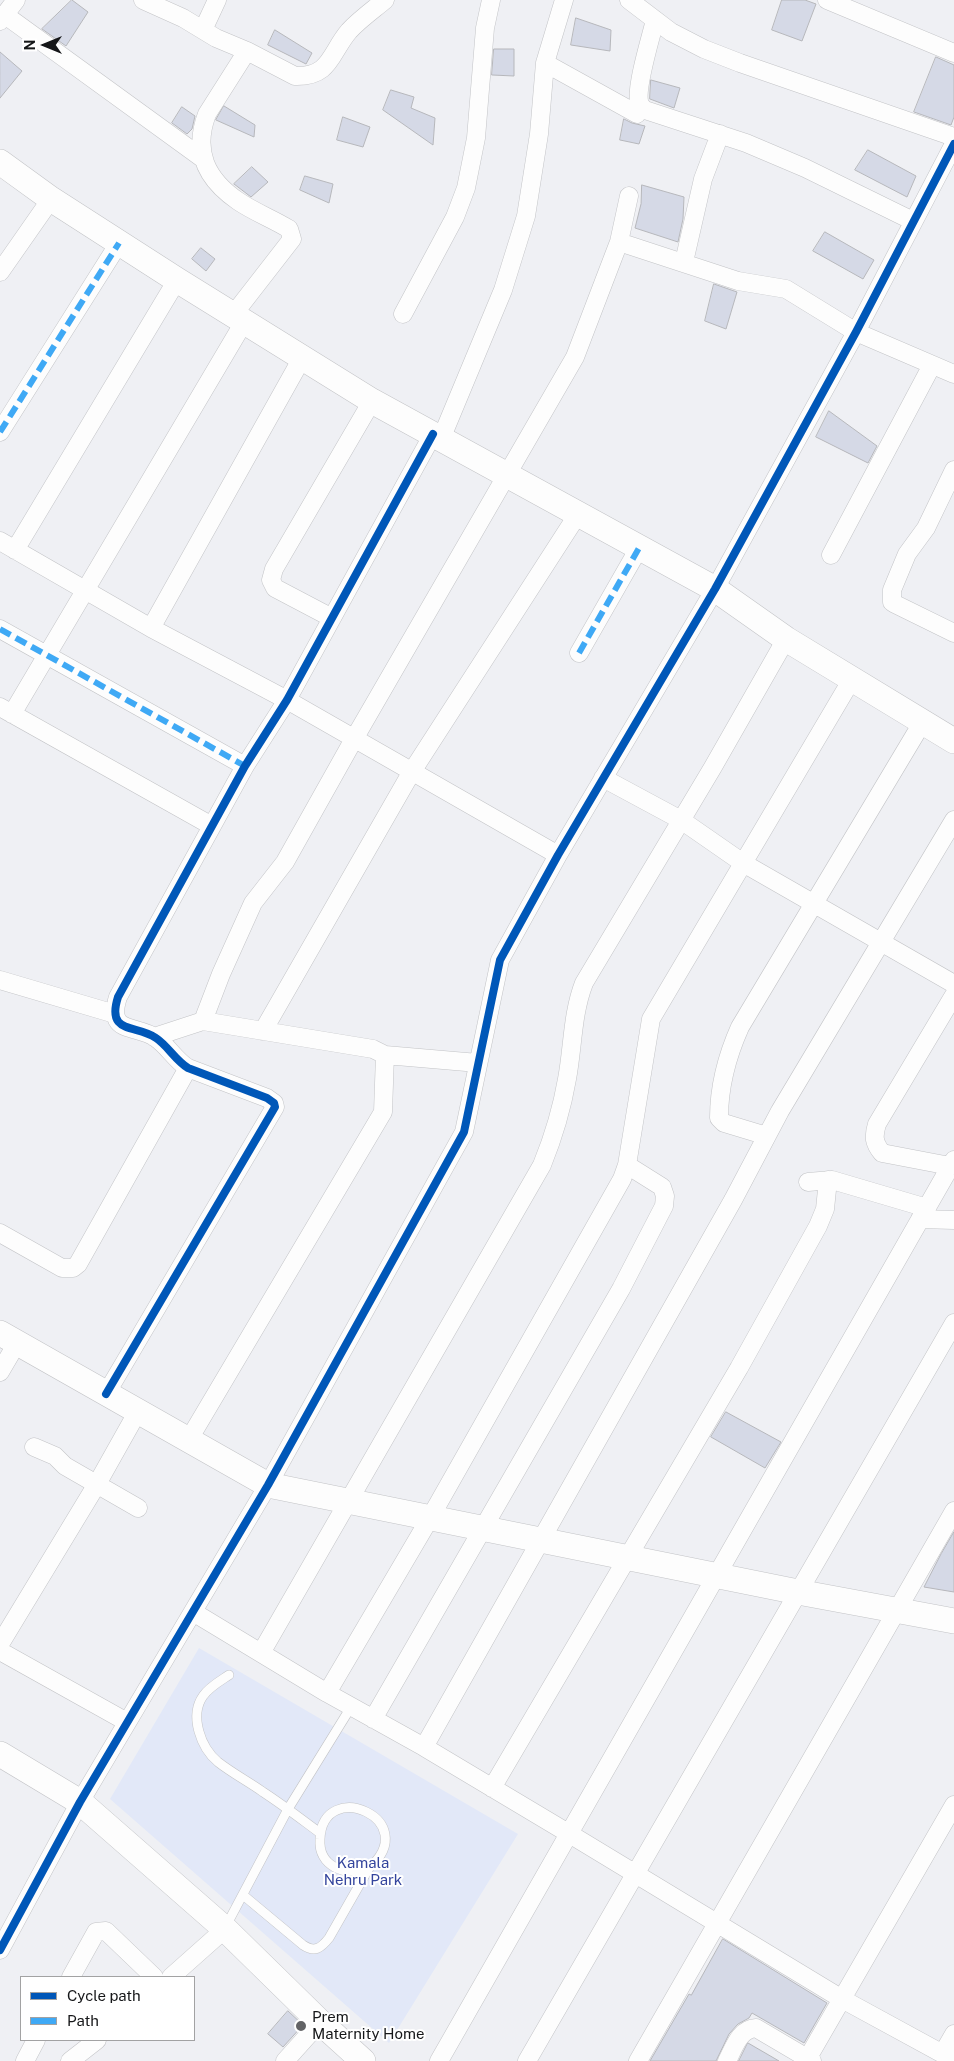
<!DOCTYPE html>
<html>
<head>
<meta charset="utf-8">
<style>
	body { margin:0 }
	#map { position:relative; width:954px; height:2061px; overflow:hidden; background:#eff0f4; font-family:"Public Sans",sans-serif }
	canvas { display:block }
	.legend { position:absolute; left:20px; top:1976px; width:175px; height:65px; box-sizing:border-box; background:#fff; border:1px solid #a2a2a3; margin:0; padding:6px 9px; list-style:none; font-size:15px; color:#161719 }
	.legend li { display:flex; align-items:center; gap:10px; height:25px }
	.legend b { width:25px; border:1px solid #a2a2a3 }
	.north { position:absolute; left:20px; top:20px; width:50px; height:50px; -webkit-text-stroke:4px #fff; paint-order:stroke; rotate:270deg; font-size:14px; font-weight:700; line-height:20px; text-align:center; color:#161719 }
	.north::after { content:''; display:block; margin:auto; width:18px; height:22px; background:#161719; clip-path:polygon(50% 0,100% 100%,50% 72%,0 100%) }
</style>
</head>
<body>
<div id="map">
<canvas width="954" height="2061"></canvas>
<ul class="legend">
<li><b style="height:6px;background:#0057b8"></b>Cycle path</li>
<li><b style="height:6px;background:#3fa9f5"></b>Path</li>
</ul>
<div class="north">N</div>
</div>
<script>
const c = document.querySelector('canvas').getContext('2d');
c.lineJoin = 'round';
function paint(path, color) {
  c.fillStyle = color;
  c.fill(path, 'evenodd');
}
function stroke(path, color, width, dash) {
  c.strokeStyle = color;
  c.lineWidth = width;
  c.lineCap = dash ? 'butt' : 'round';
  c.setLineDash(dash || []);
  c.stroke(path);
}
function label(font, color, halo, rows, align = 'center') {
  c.font = font + ' "Public Sans",sans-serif';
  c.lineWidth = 4;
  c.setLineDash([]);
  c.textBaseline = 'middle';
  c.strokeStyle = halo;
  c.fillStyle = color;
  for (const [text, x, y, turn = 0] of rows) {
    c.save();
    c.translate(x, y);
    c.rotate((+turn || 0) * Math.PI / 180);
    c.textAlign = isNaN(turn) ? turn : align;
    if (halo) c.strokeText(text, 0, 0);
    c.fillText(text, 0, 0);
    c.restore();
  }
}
paint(new Path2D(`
	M199 1648 518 1834 389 2043 110 1799Z`), '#e2e8f8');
const building = new Path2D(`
	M72 0 88 12 66 46 42 29Z
	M782 0H805L816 4 802 41 772 30Z
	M576 18 611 30 610 51 571 45Z
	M275 30 312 53 306 64 268 45Z
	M494 49H514V76L492 75Z
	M0 52 22 71 0 98Z
	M936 57 954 65V117L951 125 914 112Z
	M651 80 680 88 674 108 650 99Z
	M391 90 414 97 411 108 435 118 433 145 383 110Z
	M224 106 255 125 254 137 216 120Z
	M182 107 195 116 192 129 187 134 172 123Z
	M343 117 370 127 363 147 337 140Z
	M624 119 632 123 645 126 639 144 620 140Z
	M868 150 916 176 907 197 855 170Z
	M252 167 268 182 251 197 234 184Z
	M305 176 333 184 329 203 300 190Z
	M642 185 684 197 683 219 678 242 635 228 641 204Z
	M825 232 874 260 863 279 813 251Z
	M201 248 215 259 206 271 192 259Z
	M714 284 737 292 726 329 705 321Z
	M829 411 877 446 868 463 816 437Z
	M726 1412 781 1442 765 1468 711 1437Z
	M954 1532V1592L924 1587 941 1554Z
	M723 1939 827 2003 804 2043 752 2013 749 2018 738 2024 729 2034 716 2061H650L689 1994 691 1995Z
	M288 2011 303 2025 283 2047 268 2034Z
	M748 2043 779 2061H739Z`);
paint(building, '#d5d9e6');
stroke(building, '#b6b7bb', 1);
const lane = new Path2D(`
	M229 1675C220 1681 209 1687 203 1696 189 1716 201 1748 218 1762 232 1773 249 1782 263 1792 283 1805 301 1819 320 1833
	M243 1895 303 1945C315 1953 321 1948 329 1938L369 1868C424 1820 323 1776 320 1839 318 1867 346 1877 369 1868
	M225 1928 288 1809 351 1707`);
const street = new Path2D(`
	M143 0 183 18 216 38 247 51 295 76C331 77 330 53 349 31 359 20 373 10 385 0
	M629 0 671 32 704 49 740 63 954 137
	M827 0 954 53
	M5 15 202 158
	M655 20C651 37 636 85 639 101 639 105 642 107 645 110L746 143 805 168 913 221
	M0 21 16 0
	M203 30 217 0
	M545 63 637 114
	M619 242 738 281 786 289 856 332 954 374
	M684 262 703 179 720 134
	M0 272 51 199
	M403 314 455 217 466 188 476 138 485 28 491 0
	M233 315 292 239 289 229C273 219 254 212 238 201 206 179 193 151 207 114L247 51
	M0 432 119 243
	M441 439 503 290 526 216 539 134 545 63 564 0
	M954 470 926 528 907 554 892 590V602L895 604 954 633
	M0 541 151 628 287 700 558 855
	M15 550 177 280
	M831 555 932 365
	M332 618 275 588 271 580 274 569 372 401
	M151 628 302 358
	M0 629 245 766
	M579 653 639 548
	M0 707 212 826
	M12 714 244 322
	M603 778 681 820 743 863 954 984
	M0 980 115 1014
	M203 1021 221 974 253 903 285 862 354 739 575 357 619 242 629 196
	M263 1031 411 773 578 514
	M154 1037 203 1021 373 1049 385 1055 383 1112 188 1441
	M385 1055 478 1063
	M767 1136 724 1123 719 1118C719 1086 727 1056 740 1027L922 723
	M950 1166 882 1153C874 1143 873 1137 877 1124L954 995
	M808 1182 832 1180 927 1208
	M920 1219 954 1220
	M0 1233 62 1268H73L78 1264 188 1068
	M0 1372 17 1343
	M106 1394 275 1107 274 1103 267 1098 188 1068C175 1060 168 1046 156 1038 136 1024 106 1035 118 997L245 766 287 700 433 434
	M34 1447 55 1456 65 1466 138 1508
	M193 1612 327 1693 424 1747 568 1833 842 1999 954 2060
	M0 1644 97 1484 138 1411
	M0 1651 127 1722
	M261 1653 542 1165C553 1138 562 1108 567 1079 573 1047 572 1014 584 983L713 767 786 639
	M327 1693 430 1518 622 1179 627 1165 651 1019 852 679
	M373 1719 621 1289 664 1206 665 1196 662 1187 627 1165
	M424 1747 733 1200 780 1111 954 820
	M492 1788 739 1368 818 1226 825 1209 828 1180
	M0 1950 80 1802 268 1485 464 1132 500 960 558 855 715 589 856 332 954 144
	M71 1977 96 1932 106 1931 154 1977
	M171 1977 225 1929
	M943 2053 954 2034
	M25 2061 36 2040
	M70 2061 97 2040
	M285 2061 320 2022
	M439 2061 954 1160
	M527 2061 954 1323
	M638 2061 954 1511
	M727 2061C734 2048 739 2029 756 2028L812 2061
	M806 2061 954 1805`);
const secondary = new Path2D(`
	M0 162 51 199 177 280 372 401 715 589 786 639 954 741
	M0 1333 268 1485 798 1592 954 1621
	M0 1754 80 1802 225 1929 320 2022 363 2061`);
stroke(lane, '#c2c3c6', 10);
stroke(street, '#c2c3c6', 19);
stroke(secondary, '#c2c3c6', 26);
stroke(lane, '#fdfdfd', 9);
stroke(street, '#fdfdfd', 18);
stroke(secondary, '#fdfdfd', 25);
stroke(new Path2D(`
	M0 432 119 243
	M0 629 245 766
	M579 653 639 548`), '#3fa9f5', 6, [12, 6]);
stroke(new Path2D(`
	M106 1394 275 1107 274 1103 267 1098 188 1068C175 1060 168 1046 156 1038 136 1024 106 1035 118 997L245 766 287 700 433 434
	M0 1950 80 1802 268 1485 464 1132 500 960 558 855 715 589 856 332 954 144`), '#0057b8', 8);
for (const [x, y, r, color] of [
	[301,2026,6,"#626366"]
]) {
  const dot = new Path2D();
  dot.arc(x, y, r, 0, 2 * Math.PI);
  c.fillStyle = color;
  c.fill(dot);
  stroke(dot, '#fff', 2);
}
label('15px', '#34459d', '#fff', [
	["Kamala",363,1863],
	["Nehru Park",363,1880]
]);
label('15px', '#161719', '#fff', [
	["Prem",312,2017],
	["Maternity Home",312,2034]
], 'left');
</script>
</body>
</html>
